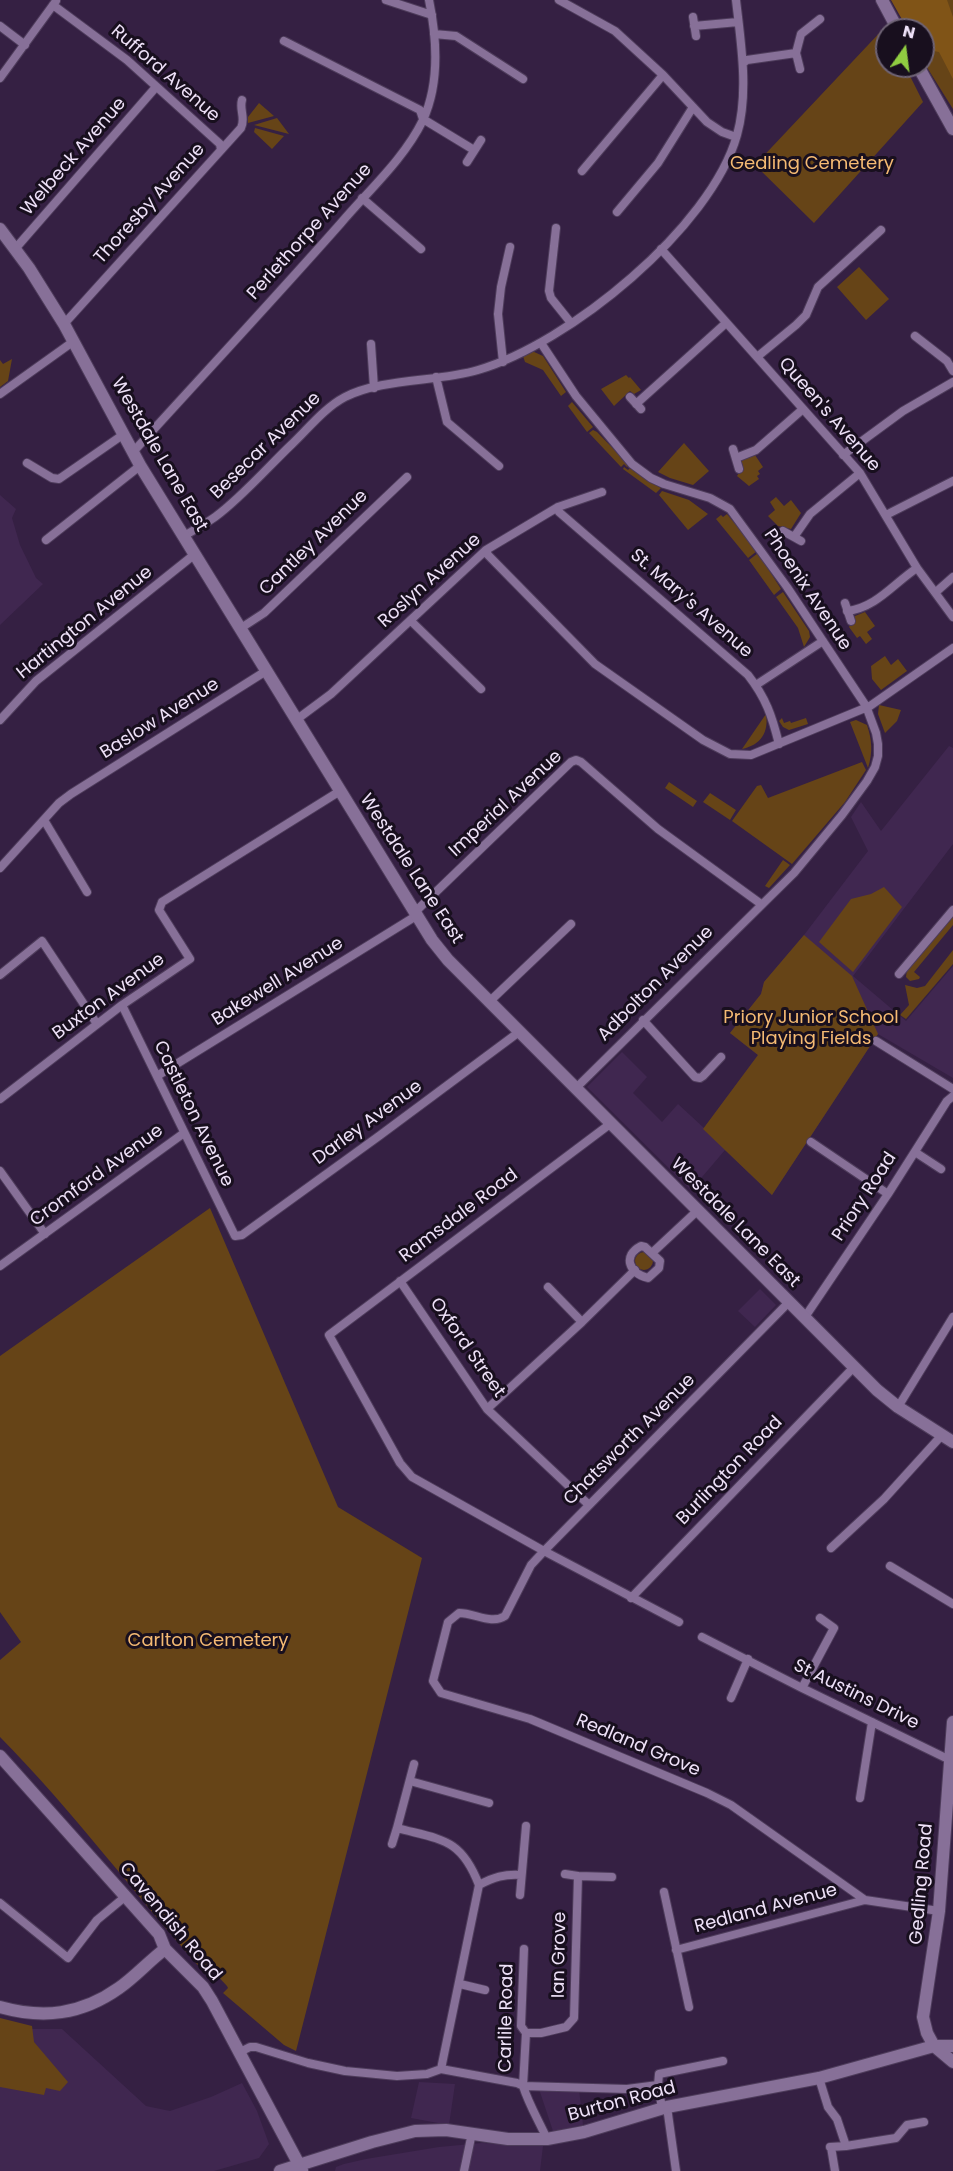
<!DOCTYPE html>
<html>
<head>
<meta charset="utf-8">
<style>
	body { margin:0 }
	#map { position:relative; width:953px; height:2171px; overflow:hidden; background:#352043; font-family:Poppins,sans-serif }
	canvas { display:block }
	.north { position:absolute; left:875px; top:18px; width:60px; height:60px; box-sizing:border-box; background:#180f1e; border:2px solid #6e6375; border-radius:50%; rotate:14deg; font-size:16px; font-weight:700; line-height:24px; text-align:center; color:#eee1f8 }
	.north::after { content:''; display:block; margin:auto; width:21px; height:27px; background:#90cd41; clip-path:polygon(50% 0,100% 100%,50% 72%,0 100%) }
</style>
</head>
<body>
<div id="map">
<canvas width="953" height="2171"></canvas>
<div class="north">N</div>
</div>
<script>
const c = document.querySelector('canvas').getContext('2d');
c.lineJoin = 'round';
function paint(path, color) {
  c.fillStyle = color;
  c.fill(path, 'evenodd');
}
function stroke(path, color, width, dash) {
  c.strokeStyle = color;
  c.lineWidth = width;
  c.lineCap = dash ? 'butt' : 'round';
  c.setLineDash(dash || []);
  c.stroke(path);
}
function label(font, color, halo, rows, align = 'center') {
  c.font = font + ' Poppins,sans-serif';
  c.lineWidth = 6;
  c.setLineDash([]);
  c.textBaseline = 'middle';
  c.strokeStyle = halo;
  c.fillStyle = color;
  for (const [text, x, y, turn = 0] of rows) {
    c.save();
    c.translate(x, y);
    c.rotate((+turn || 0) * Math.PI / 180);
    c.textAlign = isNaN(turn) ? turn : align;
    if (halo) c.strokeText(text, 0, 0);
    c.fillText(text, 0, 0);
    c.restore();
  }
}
paint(new Path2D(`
	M0 495 16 509 12 518 20 545 36 578 43 584 0 625Z
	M949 746 953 748V844L853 976 906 1021 953 966V1078L878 1034 772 1195 725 1150 691 1190 587 1087 622 1052 647 1077 633 1093 662 1122 678 1104 704 1128 758 1055 730 1033 761 994 764 982 804 935 868 851 851 817 861 802 881 831Z
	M760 1289 776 1305 755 1327 738 1311Z
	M0 2021 30 2029H62L146 2106 170 2111 211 2097 242 2083 257 2111 269 2144 259 2158 214 2171H0Z
	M419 2082 455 2084 449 2125 411 2118Z
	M539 2089H579L583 2125 553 2131Z
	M482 2143 543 2146 540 2171H335L336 2167 344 2164 366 2159 439 2147Z`), '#402750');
paint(new Path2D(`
	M909 0H953V109L923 61V30Z
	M885 27 887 30V66H905L923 102 814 223 755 165Z
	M259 103 274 116 248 123V117Z
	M277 118 289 134 254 125Z
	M255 128 284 136 272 149 254 132Z
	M859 267 889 299 866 320 837 287Z
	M532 351 543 356 566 392 561 396 543 370 525 362 523 356Z
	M12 359 8 381 0 387V360L3 364Z
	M626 375 629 378 630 377 641 390 634 394 630 391 614 406 601 389Z
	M572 402 593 427 587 432 568 406Z
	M593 430 597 432 629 465 627 467 624 464 621 467 589 433Z
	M684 443 709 471 693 485 670 478 658 472Z
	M755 455 763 467 758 471 760 474 757 476 759 479 749 486 737 476 743 466 740 460Z
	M624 467 628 470 631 467 646 480 661 488 656 493 623 469Z
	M662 491 689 500 708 514 688 530 659 495Z
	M776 497 784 506 791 500 801 513 791 529 778 526 768 516 775 510 770 502Z
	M727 514 757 551 748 558 716 519 721 515 723 517Z
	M758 553 781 589 774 595 749 560Z
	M783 592 809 631 810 637 804 647 798 628 776 597Z
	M865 612 875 626 867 632 872 639 866 644 860 636 857 638 849 627 855 616Z
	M885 656 891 665 898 659 907 671 881 690 872 679 871 666Z
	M879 705 901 710 897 721 885 733 878 714Z
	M766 714C769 732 761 745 742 749Z
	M782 718 784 723 790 721 791 723 806 718 808 724 789 730 783 727 779 721Z
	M856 720 867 725C872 740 873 752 868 768L850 722Z
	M862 762 866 770 845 802 792 864 732 821 757 786 761 785 768 798Z
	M669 782 697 801 693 807 665 788Z
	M710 793 736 810 730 820 703 802Z
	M783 860 790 865 769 888 765 886Z
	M884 887 902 907 853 972 819 942 851 899 871 894Z
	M953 916V925L914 972 920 977 919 979 910 981 906 977 907 969Z
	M804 935 852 976 878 1034 772 1195 703 1129 758 1055 730 1033 761 994 764 982Z
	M953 950V964L906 1019 900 1015 909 1005 905 985 917 988 925 986Z
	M210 1208 338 1507 422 1558 296 2051 284 2045 223 1993 228 1988 227 1986 210 1968 204 1972C135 1895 73 1811 0 1737V1660L21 1642 0 1612V1356Z
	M635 1261a9 9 0 1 1 18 0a9 9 0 1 1-18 0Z
	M0 2018 32 2026 34 2042 68 2082 60 2091 46 2088 44 2095 0 2087Z`), '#664417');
paint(new Path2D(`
	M891 0H947L953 17V79L939 52 923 49V30H908Z`), '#805417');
const street = new Path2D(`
	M386 0 432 15
	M559 0 615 31 663 75 707 122 722 132 736 137
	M53 5 127 60 220 144 221 150
	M693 17 696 36
	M0 26 25 45
	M694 26 738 22
	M434 34 456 36 523 79
	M284 41 420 110 423 119 474 150
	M796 53 800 69
	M743 63 747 60 796 53 801 34 820 19
	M0 78 56 1
	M467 162 481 140
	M582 171 663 75
	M362 198 421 249
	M617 212 658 163 693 107
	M556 228 549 291 551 298 571 323
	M15 249 156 87
	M661 249 860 473 917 568 953 617
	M64 324 241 128C246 118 239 110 242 100
	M915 336 947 361 953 371
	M541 343 576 396 632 464 651 478 664 484 710 498 730 509 787 587 866 706 876 733 878 744V756L875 767 867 781 842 815 794 873 575 1089
	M371 344 374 388
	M757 357 796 325 806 315 818 287 881 230
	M503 362 498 314 501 287 510 247
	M436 377 447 422 499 466
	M0 394 74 341
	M630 397 641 409
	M636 404 726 323
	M733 449 739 469
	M134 451C203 375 273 300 341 223 369 190 404 159 423 120 440 83 437 39 429 0
	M843 455 903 411 953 382
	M736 458 756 450 803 409
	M27 463 52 478 59 479 124 434
	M558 507 559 512 748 675C766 698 772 716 779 744
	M886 515 953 481
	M783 531 801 541
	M184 536C194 530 205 524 215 517 240 499 268 467 291 445 308 429 324 408 345 397 382 378 438 382 478 370 568 344 711 228 737 135 749 92 741 44 736 0
	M794 537 810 514 860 473
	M46 540 136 469 141 467
	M486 550 488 555 595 664 703 740 730 754 751 755 870 706 953 648
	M936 592 953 577
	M845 603 851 621
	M847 611C876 608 894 583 917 568
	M411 621 481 689
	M241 628 264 613 407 477
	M756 685 823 641
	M0 720 36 681 195 554
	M296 720 331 694 486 550 558 507 602 492
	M44 820 87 892
	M0 868 59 803 71 794 266 671
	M414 913 571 762 576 760 581 762 658 829 761 904
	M899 974 953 910
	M0 975 42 941 97 1024
	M489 1002 571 924
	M122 1005 235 1236 242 1235 379 1136 519 1032
	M643 1020 695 1077 700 1078 703 1076 721 1057
	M876 1041 953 1089
	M157 1076 416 916
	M0 1099 122 1005 190 959 159 910 162 902 340 791
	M610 1124 329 1335 400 1463 412 1477 544 1551 679 1622
	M811 1142 888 1194
	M915 1152 941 1169
	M0 1171 45 1234
	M641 1246 645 1247 660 1261 659 1268 648 1278C629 1273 622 1256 641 1246Z
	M652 1253 697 1211
	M0 1266 184 1133
	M400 1281 487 1409 589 1505
	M548 1287 582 1322
	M789 1302 544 1551 531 1565 505 1616C491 1625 475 1613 459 1613L448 1622 433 1681 441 1693 530 1719 707 1793 731 1805 865 1900 939 1911
	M805 1317 888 1194 947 1101 953 1096
	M898 1407 953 1317
	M487 1409 582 1322 635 1270
	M831 1548 884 1499 942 1435
	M890 1566 953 1604
	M631 1598 854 1367
	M702 1637 802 1688 950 1760
	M802 1688 834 1628 820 1618
	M731 1698 748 1659
	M414 1764 397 1828C442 1840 461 1838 479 1885L441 2069
	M410 1781 489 1803
	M860 1798 872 1722
	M392 1844 397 1828
	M565 1874 578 1876
	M479 1885C494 1877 504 1874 521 1875
	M664 1892 689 2007
	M520 1895 526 1826
	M0 1903 68 1958 97 1920 126 1896
	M524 1949 521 2026 526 2033 523 2086 627 2089 658 2085 662 2108
	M676 1950 865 1900
	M460 1984 485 1990
	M526 2033H541L566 2027 574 2018 578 1876 612 1877
	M240 2052 250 2047H256L308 2063 345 2071 397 2076 427 2074 441 2069 517 2083 523 2086C529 2105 539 2121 547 2139
	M819 2078 828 2107 837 2119 846 2146 830 2147
	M658 2085 659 2074 723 2061
	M667 2107 676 2171
	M846 2146 896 2138 907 2125 924 2122
	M831 2147 835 2171
	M464 2171 472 2133`);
const secondary = new Path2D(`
	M882 0 898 30
	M918 66 953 129
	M0 229 29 268 64 324 141 467 432 940 448 960 877 1390 898 1407 953 1442
	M0 1756 159 1934 165 1949 203 1987 212 2001 302 2170
	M0 2007C43 2019 81 2015 119 1988 135 1977 149 1961 165 1949
	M934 2046 927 2033 923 2017 939 1911 953 1722
	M934 2046 953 2062
	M280 2171 372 2142 415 2131 446 2130 508 2139H547L584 2132 667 2107 819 2078 934 2046H953`);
stroke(street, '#4e3c5b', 10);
stroke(secondary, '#4e3c5b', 14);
stroke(street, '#877098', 8);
stroke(secondary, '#877098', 12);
label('18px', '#eee1f8', '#180f1e', [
	["Rufford Avenue",165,74,41],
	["Welbeck Avenue",74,157,-49],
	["Thoresby Avenue",150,204,-48],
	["Perlethorpe Avenue",310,232,-48],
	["Queen's Avenue",829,415,49],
	["Besecar Avenue",266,446,-44],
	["Westdale Lane East",159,455,60],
	["Cantley Avenue",314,543,-44],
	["Roslyn Avenue",430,581,-42],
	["Phoenix Avenue",807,590,56],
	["St. Mary's Avenue",691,604,41],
	["Hartington Avenue",85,623,-39],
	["Baslow Avenue",160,719,-32],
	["Imperial Avenue",506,804,-43],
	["Westdale Lane East",411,869,57],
	["Bakewell Avenue",278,982,-32],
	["Adbolton Avenue",656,984,-45],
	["Buxton Avenue",109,997,-36],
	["Castleton Avenue",193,1114,64],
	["Darley Avenue",368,1123,-36],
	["Cromford Avenue",97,1176,-36],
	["Priory Road",865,1197,-57],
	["Ramsdale Road",459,1216,-37],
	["Westdale Lane East",735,1223,45],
	["Oxford Street",467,1348,55],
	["Chatsworth Avenue",630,1440,-45],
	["Burlington Road",730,1471,-46],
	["St Austins Drive",856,1695,26],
	["Redland Grove",638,1746,23],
	["Gedling Road",922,1884,-85],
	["Redland Avenue",766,1909,-15],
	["Cavendish Road",170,1922,50],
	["Ian Grove",560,1955,-89],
	["Carlile Road",507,2018,-89],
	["Burton Road",622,2102,-15]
]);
label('18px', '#f5ba73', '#180f1e', [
	["Gedling Cemetery",812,164],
	["Priory Junior School",811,1018],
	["Playing Fields",811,1039],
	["Carlton Cemetery",208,1641]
]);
</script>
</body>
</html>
